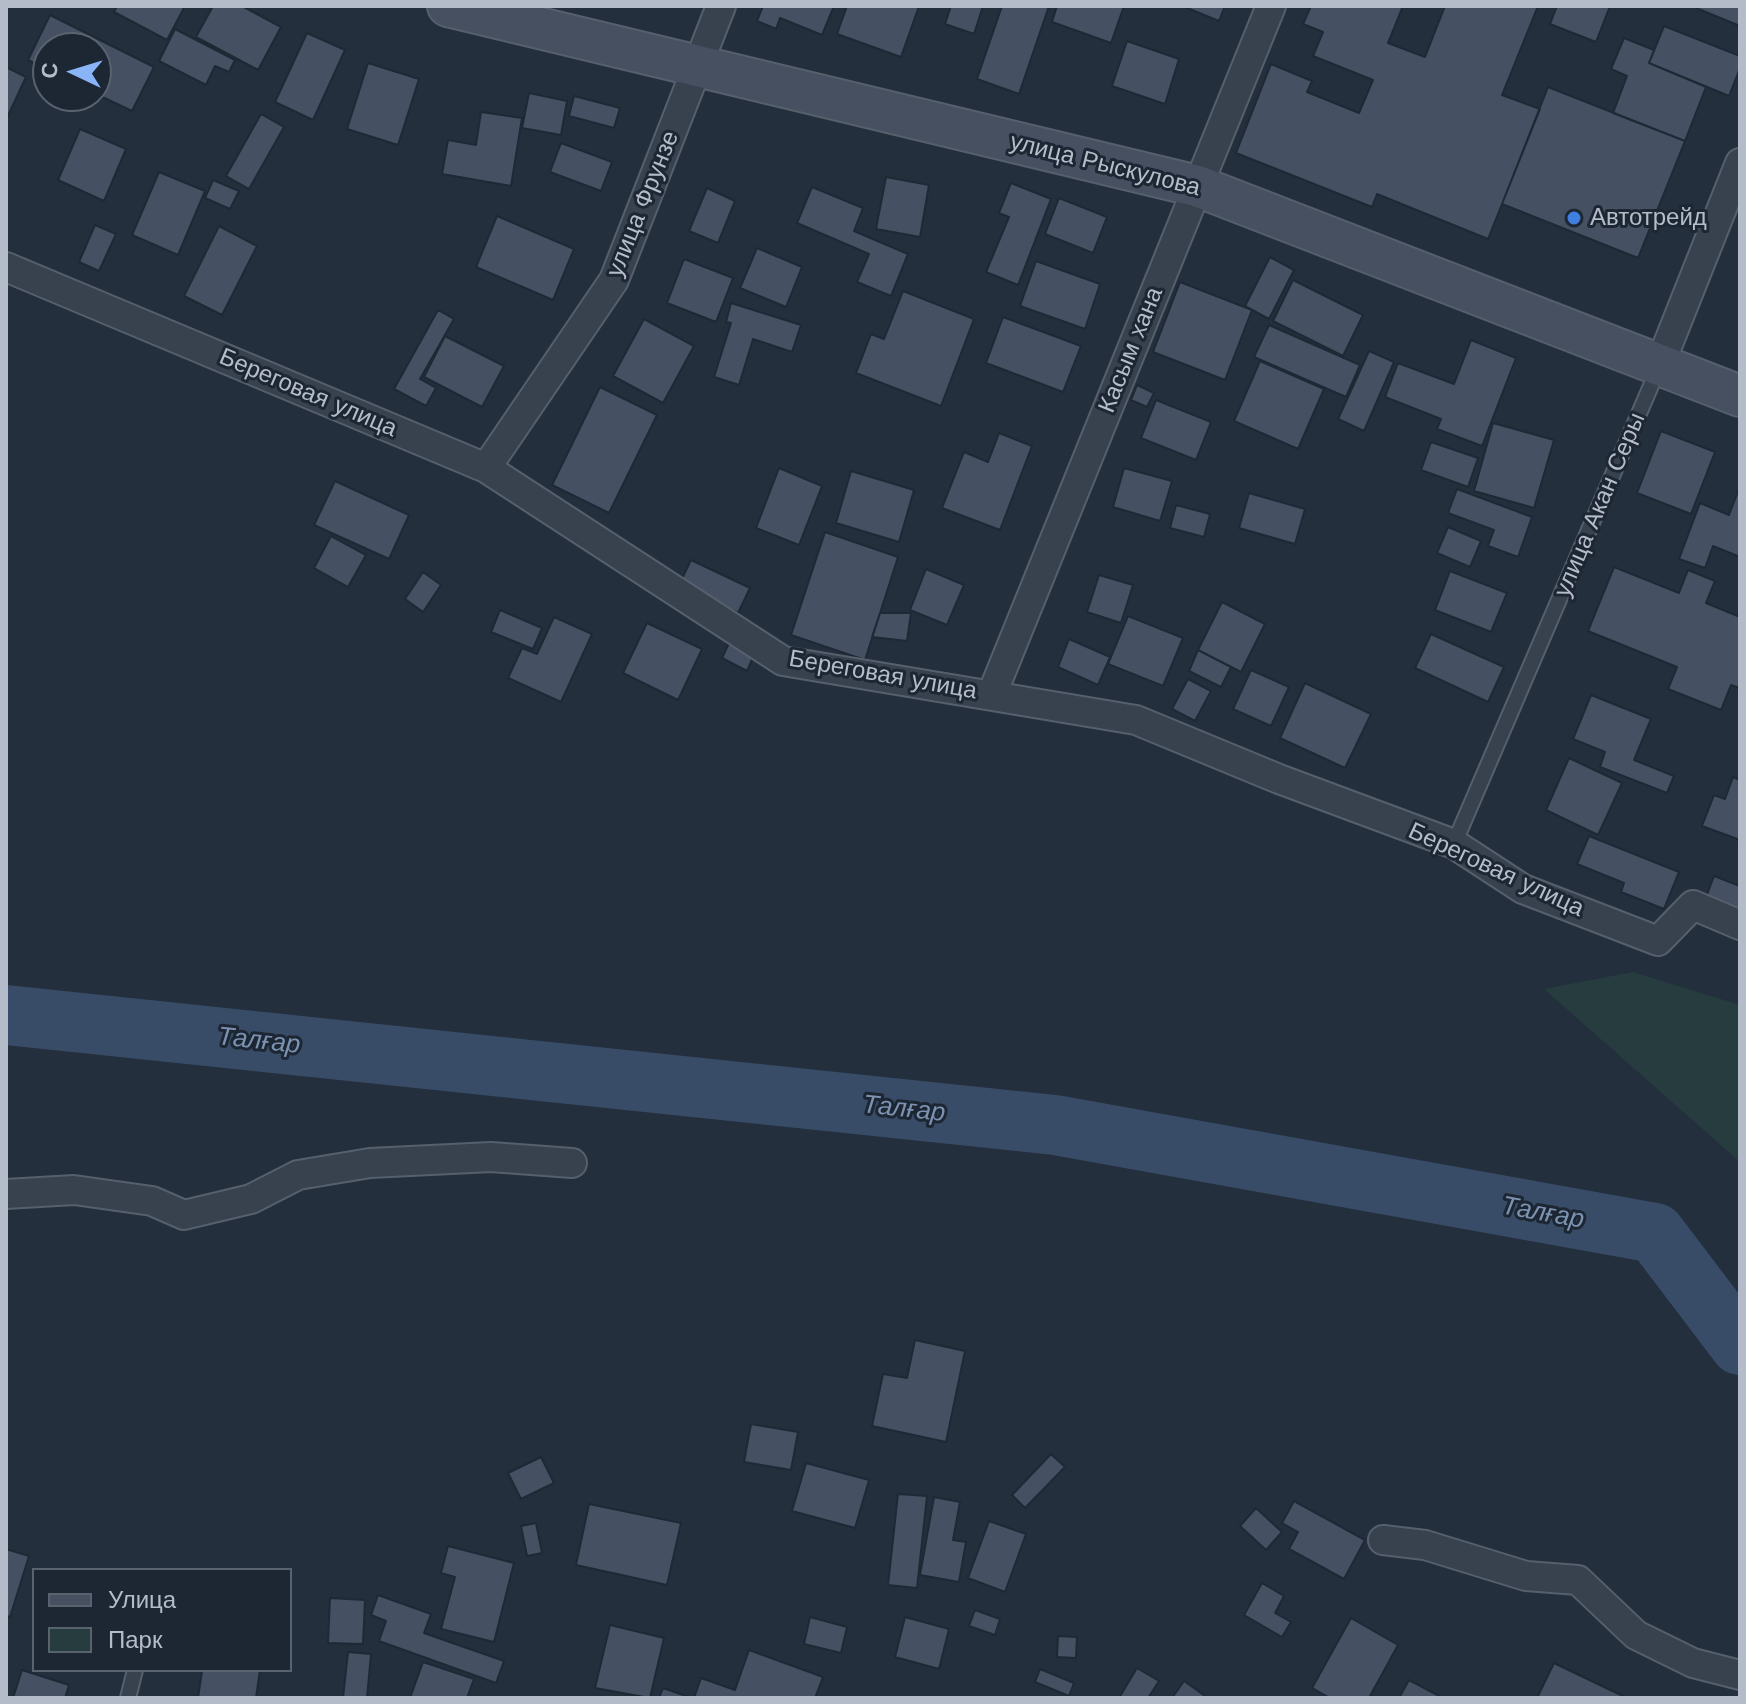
<!DOCTYPE html>
<html>
<head>
<meta charset="utf-8">
<style>
	body { margin:0 }
	#map { position:relative; width:1746px; height:1704px; overflow:hidden; background:#242f3e; font-family:"Work Sans",sans-serif }
	canvas { display:block }
	.frame { position:absolute; inset:0; border:8px solid #b4bcc9; pointer-events:none }
	.legend { position:absolute; left:32px; top:1568px; width:260px; height:104px; box-sizing:border-box; background:#1d2633; border:2px solid #59626f; margin:0; padding:10px 14px; list-style:none; font-size:24px; color:#b4bcc9 }
	.legend li { display:flex; align-items:center; gap:16px; height:40px }
	.legend b { width:40px; border:2px solid #59626f }
	.north { position:absolute; left:32px; top:32px; width:80px; height:80px; box-sizing:border-box; background:#1d2633; border:2px solid #59626f; border-radius:50%; rotate:274deg; font-size:22px; font-weight:700; line-height:32px; text-align:center; color:#b4bcc9 }
	.north::after { content:''; display:block; margin:auto; width:28px; height:36px; background:#8ab4f8; clip-path:polygon(50% 0,100% 100%,50% 72%,0 100%) }
</style>
</head>
<body>
<div id="map">
<canvas width="1746" height="1704"></canvas>
<div class="frame"></div>
<ul class="legend">
<li><b style="height:10px;background:#465061"></b>Улица</li>
<li><b style="height:22px;background:#263c3f"></b>Парк</li>
</ul>
<div class="north">С</div>
</div>
<script>
const c = document.querySelector('canvas').getContext('2d');
c.lineJoin = 'round';
function paint(path, color) {
  c.fillStyle = color;
  c.fill(path, 'evenodd');
}
function stroke(path, color, width, dash) {
  c.strokeStyle = color;
  c.lineWidth = width;
  c.lineCap = dash ? 'butt' : 'round';
  c.setLineDash(dash || []);
  c.stroke(path);
}
function label(font, color, halo, rows, align = 'center') {
  c.font = font + ' "Work Sans",sans-serif';
  c.lineWidth = 6;
  c.setLineDash([]);
  c.textBaseline = 'middle';
  c.strokeStyle = halo;
  c.fillStyle = color;
  for (const [text, x, y, turn = 0] of rows) {
    c.save();
    c.translate(x, y);
    c.rotate((+turn || 0) * Math.PI / 180);
    c.textAlign = isNaN(turn) ? turn : align;
    if (halo) c.strokeText(text, 0, 0);
    c.fillText(text, 0, 0);
    c.restore();
  }
}
paint(new Path2D(`
	M1633 972 1740 1005V1162L1544 989Z`), '#263c3f');
stroke(new Path2D(`
	M6 1015 1055 1125 1655 1233 1740 1345`), '#394c67', 60);
const building = new Path2D(`
	M117 6H185L167 40 114 12Z
	M213 6H242L281 27 258 70 196 37Z
	M763 6H834L822 35 780 18 776 29 757 21Z
	M847 6H919L901 57 837 34Z
	M951 6H983L974 34 945 24Z
	M1002 6H1049L1019 94 977 79Z
	M1057 6H1124L1111 43 1052 22Z
	M1182 6H1225L1219 21Z
	M1311 6H1403L1388 43 1425 57 1445 6H1538L1502 95 1540 109 1488 239 1377 194 1372 207 1236 153 1271 64 1312 81 1307 92 1359 113 1373 80 1313 56 1323 32 1303 24Z
	M1557 6H1610L1596 42 1550 24Z
	M1691 6H1740V26Z
	M50 15 154 67 132 111 96 94V48H48V70L28 60Z
	M1664 26 1740 56V68L1729 96 1649 63Z
	M175 29 235 60 229 72 215 66 206 85 159 61Z
	M307 33 345 50 313 120 275 102Z
	M1624 38 1654 50 1649 63 1706 87 1685 141 1613 113 1627 76 1611 69Z
	M1127 41 1179 59 1165 104 1112 86Z
	M368 63 419 79 398 145 347 129Z
	M6 67 26 77 6 120Z
	M1548 87 1685 141 1638 258 1502 204Z
	M529 93 567 101 561 135 522 128Z
	M574 96 620 108 614 128 569 116Z
	M481 112 522 118 511 186 442 174 448 140 476 145Z
	M261 114 284 127 249 189 226 176Z
	M80 129 126 149 104 201 58 180Z
	M561 143 612 162 601 191 550 172Z
	M159 172 205 191 178 255 132 235Z
	M886 177 929 185 920 237 876 229Z
	M213 180 239 191 230 209 205 198Z
	M1011 183 1051 199 1018 285 986 272 1009 217 999 213Z
	M812 187 863 208 854 231 908 254 891 296 857 282 869 254 797 223Z
	M707 188 735 201 718 243 689 231Z
	M1059 198 1107 217 1093 253 1045 234Z
	M497 216 574 249 553 300 476 267Z
	M95 225 116 234 99 271 79 262Z
	M219 226 257 246 222 315 184 296Z
	M757 248 802 267 786 307 740 288Z
	M1270 257 1294 270 1269 319 1245 306Z
	M684 259 733 278 716 322 667 303Z
	M1036 261 1100 284 1085 329 1020 306Z
	M1293 280 1363 315 1343 356 1273 321Z
	M1180 282 1252 310 1225 380 1153 352Z
	M903 291 974 319 941 406 856 373 871 334 884 339Z
	M731 303 801 325 792 352 753 339 739 385 714 377 731 323 726 322Z
	M438 310 454 319 420 379 436 388 426 406 394 389Z
	M1003 317 1081 346 1063 392 986 363Z
	M644 319 694 346 663 403 613 376Z
	M1269 325 1360 365 1346 397 1254 357Z
	M445 336 504 366 482 407 424 377Z
	M1471 340 1516 358 1482 446 1437 429 1441 419 1385 397 1398 363 1454 384Z
	M1369 351 1394 362 1364 431 1338 419Z
	M1260 361 1324 389 1298 449 1234 421Z
	M1137 385 1154 393 1147 407 1131 400Z
	M600 387 657 415 609 513 552 485Z
	M1156 400 1211 422 1196 460 1141 438Z
	M1493 423 1554 440 1534 508 1474 491Z
	M1661 431 1715 452 1691 514 1637 493Z
	M999 433 1032 446 1000 530 942 508 964 452 988 462Z
	M1431 442 1478 458 1468 487 1421 470Z
	M779 468 822 486 799 545 756 528Z
	M1124 468 1172 481 1160 521 1113 507Z
	M851 471 914 490 899 542 836 523Z
	M335 481 409 515 389 559 314 525Z
	M1740 486V557L1713 546 1705 568 1679 559 1700 503 1729 515Z
	M1457 489 1532 517 1518 557 1488 546 1494 530 1448 513Z
	M1249 493 1305 509 1295 544 1239 528Z
	M1176 505 1210 514 1204 537 1170 528Z
	M1448 527 1481 541 1470 567 1437 553Z
	M825 532 898 557 865 660 791 635Z
	M331 536 366 555 348 587 314 568Z
	M691 560 750 588 738 613 679 585Z
	M1614 567 1679 593 1688 570 1715 581 1706 603 1740 617V688L1731 685 1721 710 1668 689 1677 667 1588 631Z
	M926 569 964 585 947 625 910 610Z
	M1450 571 1507 593 1491 632 1435 610Z
	M423 572 441 585 423 612 405 599Z
	M1099 575 1133 585 1121 623 1087 612Z
	M1222 602 1265 624 1241 672 1198 650Z
	M500 610 542 628 533 649 491 632Z
	M880 613H911L907 641 872 637Z
	M1128 616 1183 638 1163 686 1108 664Z
	M554 617 592 634 561 702 508 678 522 648 537 654Z
	M647 623 702 649 678 700 623 673Z
	M1431 634 1504 667 1488 702 1415 668Z
	M1069 639 1110 657 1098 685 1058 667Z
	M730 641 755 653 747 671 722 658Z
	M1198 650 1231 667 1221 687 1189 671Z
	M1251 670 1289 687 1271 726 1233 709Z
	M1188 679 1211 691 1195 721 1172 709Z
	M1305 683 1371 714 1345 768 1280 738Z
	M1591 695 1651 719 1634 760 1674 776 1667 793 1600 767 1605 752 1573 739Z
	M1569 758 1622 783 1598 835 1546 810Z
	M1733 777 1740 780V840L1702 826 1714 795 1725 799Z
	M1589 836 1679 872 1664 909 1621 892 1624 883 1577 864Z
	M1714 876 1740 886V913L1705 900Z
	M915 1340 965 1351 946 1442 872 1426 883 1374 907 1378Z
	M751 1424 798 1432 791 1470 744 1462Z
	M1051 1454 1065 1467 1025 1508 1012 1495Z
	M541 1457 554 1483 521 1499 508 1473Z
	M806 1463 869 1480 855 1528 792 1511Z
	M898 1494 927 1496 917 1588 888 1585Z
	M934 1497 960 1502 953 1540 966 1542 959 1582 920 1575Z
	M1294 1501 1365 1540 1344 1579 1289 1549 1298 1532 1282 1523Z
	M589 1504 681 1523 667 1585 576 1565Z
	M1256 1508 1282 1532 1266 1550 1240 1526Z
	M989 1521 1026 1534 1005 1592 968 1578Z
	M536 1523 542 1553 527 1556 521 1526Z
	M448 1546 514 1563 494 1642 441 1629 455 1577 441 1573Z
	M6 1549 29 1556 10 1617 6 1616Z
	M1262 1583 1284 1596 1275 1613 1291 1622 1282 1637 1244 1615Z
	M378 1595 431 1614 424 1633 504 1661 496 1683 379 1641 386 1621 371 1615Z
	M330 1598 365 1600 363 1644 328 1643Z
	M975 1610 1000 1619 995 1635 969 1626Z
	M810 1617 847 1627 841 1653 804 1644Z
	M905 1617 949 1629 939 1669 895 1657Z
	M1351 1618 1398 1645 1369 1698H1330L1312 1688Z
	M610 1625 664 1638 650 1698 595 1688Z
	M1058 1636 1077 1637 1076 1658 1057 1657Z
	M749 1650 823 1677 815 1698H694L701 1678 735 1690Z
	M348 1652 371 1654 367 1698H343Z
	M423 1662 474 1679 467 1698H410Z
	M1554 1663 1627 1698H1537Z
	M1137 1668 1159 1681 1148 1698H1119Z
	M1040 1669 1074 1683 1069 1696 1035 1682Z
	M22 1670 69 1685 65 1698H13Z
	M194 1670H260L256 1698H198L202 1671Z
	M1409 1680 1443 1698H1399Z
	M1184 1681 1208 1698H1172Z
	M663 1688 692 1698H659Z`);
paint(building, '#455162');
stroke(building, '#1f2835', 2);
const lane = new Path2D(`
	M1454 844 1659 367
	M128 1698 135 1670`);
const street = new Path2D(`
	M6 267 486 468 783 661 1136 720 1279 779 1454 844 1523 889 1658 941 1693 905 1740 925
	M1660 364 1740 163
	M486 468 614 280 721 6
	M992 694 1271 6
	M6 1194 74 1190 152 1201 184 1215 251 1199 298 1175 370 1163 491 1157 572 1163
	M1383 1540 1425 1545 1526 1576 1578 1580 1636 1635 1693 1663 1740 1675`);
const secondary = new Path2D(`
	M448 6 1197 186 1740 396`);
stroke(lane, '#565f6c', 18);
stroke(street, '#565f6c', 32);
stroke(secondary, '#565f6c', 44);
stroke(lane, '#38414e', 14);
stroke(street, '#38414e', 28);
stroke(secondary, '#465061', 40);
for (const [x, y, r, color] of [
	[1574,218,8,"#3f7fe0"]
]) {
  const dot = new Path2D();
  dot.arc(x, y, r, 0, 2 * Math.PI);
  c.fillStyle = color;
  c.fill(dot);
  stroke(dot, '#1d2633', 3);
}
label('24px', '#b4bcc9', '#1d2633', [
	["улица Рыскулова",1105,165,14],
	["улица Фрунзе",643,204,-68],
	["Касым хана",1131,350,-68],
	["Береговая улица",308,393,23],
	["улица Акан Серы",1600,505,-67],
	["Береговая улица",883,675,10],
	["Береговая улица",1496,870,25]
]);
label('24px', '#b4bcc9', '#1d2633', [
	["Автотрейд",1590,218]
], 'left');
label('italic 26px', '#7c92b1', '#1d2633', [
	["Талғар",259,1041,6],
	["Талғар",904,1109,6],
	["Талғар",1543,1213,10]
]);
</script>
</body>
</html>
